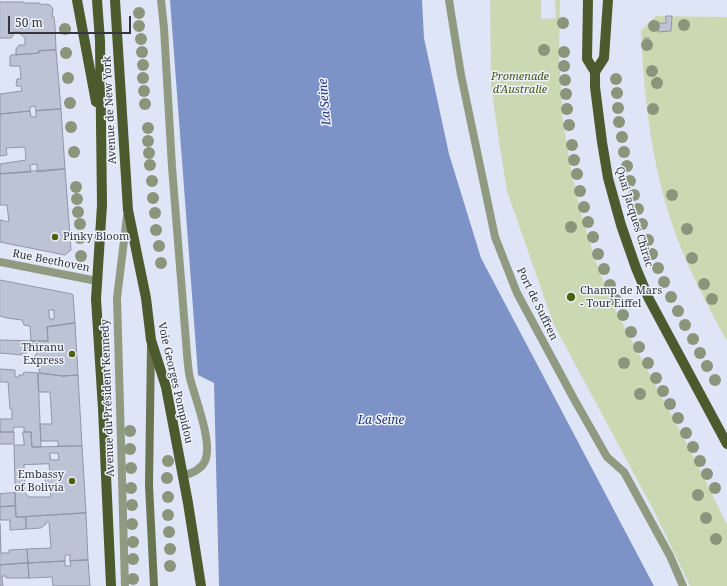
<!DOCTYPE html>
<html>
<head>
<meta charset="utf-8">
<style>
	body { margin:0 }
	#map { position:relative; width:727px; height:586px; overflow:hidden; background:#dee5f6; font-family:"Noto Serif",serif }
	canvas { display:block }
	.scale { position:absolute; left:8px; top:16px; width:123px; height:18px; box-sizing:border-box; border:2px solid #34363d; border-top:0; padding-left:5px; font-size:12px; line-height:14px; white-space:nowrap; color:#34363d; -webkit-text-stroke:3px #eef2fc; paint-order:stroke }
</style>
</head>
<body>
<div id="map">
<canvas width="727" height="586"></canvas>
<div class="scale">50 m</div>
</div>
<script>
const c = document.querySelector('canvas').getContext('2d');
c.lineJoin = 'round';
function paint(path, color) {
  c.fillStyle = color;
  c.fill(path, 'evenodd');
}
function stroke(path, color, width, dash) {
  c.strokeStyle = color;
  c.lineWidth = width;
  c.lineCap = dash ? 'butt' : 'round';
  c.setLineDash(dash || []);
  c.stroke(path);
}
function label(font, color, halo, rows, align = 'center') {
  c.font = font + ' "Noto Serif",serif';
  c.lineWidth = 3;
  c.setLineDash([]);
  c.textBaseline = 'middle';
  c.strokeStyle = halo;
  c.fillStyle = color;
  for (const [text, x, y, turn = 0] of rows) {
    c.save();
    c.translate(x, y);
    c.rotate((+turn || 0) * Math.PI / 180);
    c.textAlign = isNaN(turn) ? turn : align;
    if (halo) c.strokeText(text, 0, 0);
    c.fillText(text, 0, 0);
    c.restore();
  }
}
paint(new Path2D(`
	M490 0H541V19L556 18 555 0H560L559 54 563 123 573 180 584 224 599 271 615 309 699 467 727 525V586H690L654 511 553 323 507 191 500 148 491 86Z
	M656 16 727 17V341C710 311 694 280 681 248 653 178 644 104 641 30Z`), '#cbd9b3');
paint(new Path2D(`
	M170 0H422L424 38 449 154 481 258 654 586H219L214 383 198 375Z`), '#7d93c8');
const building = new Path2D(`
	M0 2H23L24 3H40V5L46 4 50 5 53 9 52 17H54L55 26 56 50 39 51V53L16 55V49L19 45H25V38L19 33 20 32H13V36L11 38H0Z
	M666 16H672L671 31 658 32V23H666Z
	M645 38H649L650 47 645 48Z
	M56 50 61 109 36 111 35 106 30 107V111L0 114V94L22 91 21 86H16L17 79H21L20 66H10V57L11 55 39 53V51Z
	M61 109 65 169 37 172V164L30 165 31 172 0 174V164L26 160 25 147 6 148 7 155 0 156V114L30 111 31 117H36V111Z
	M65 169 71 250 65 255 0 242V220L9 222 7 205H0V174Z
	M0 280 72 294 73 295 75 323 47 327 48 341H31L30 326 24 325 22 320 7 318 0 316ZM49 310H54V319H50Z
	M75 323 78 375 63 376 40 373 37 362 34 357 37 353V341H48L47 327Z
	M0 340 37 341 38 347 32 344 28 346V351H26L27 353H22V355L0 353Z
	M0 369 15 370V377H19V375H23L24 372 38 373 41 447H32L31 432H24V427H14L13 432H0V419H12V409H10L8 382H0Z
	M38 373 63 376 78 375 82 446H58V441H41L40 424H52L50 392H39Z
	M0 432H14V444H0Z
	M23 432H31L32 447 82 446 86 513 16 517 14 445H24ZM50 453H58L59 460H51ZM49 464 50 473 46 476 45 480 47 485 50 487 51 497H29L25 493 24 465Z
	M15 493V506L0 507V494Z
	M15 506 16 517H26V529L10 530V520H0V507Z
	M86 513 88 560 70 561V555H65V561L28 563 27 549 51 548 49 522H46V524L41 528 26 529V517Z
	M0 524 1 553H9V550L27 549 28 563 0 565Z
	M88 560 90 586H53L52 577 29 578 28 563 65 561V566H71L70 561Z
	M28 563 29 578H6V576H2L3 586H0V565Z`);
paint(building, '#bcc3d4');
stroke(building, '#8f96a6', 1);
stroke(new Path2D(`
	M161 0 164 28 172 167 187 354C188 363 188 373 191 382 196 400 213 444 205 461 201 470 190 474 182 476
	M449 0 461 75 495 237 517 293 574 399 607 457 624 472 670 556 683 586
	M125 586 117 298 127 216`), '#909a81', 8);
stroke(new Path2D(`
	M0 262 97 281`), '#909a81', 8);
stroke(new Path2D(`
	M151 345 149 485 154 586`), '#687550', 8);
stroke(new Path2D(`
	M77 0 96 102
	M97 0 100 41 102 205 96 299 103 409 111 586
	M115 0 128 210 146 298 151 340 166 387 188 503 201 586
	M588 0 587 59 595 72V87L602 142 608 178 621 225 636 268 649 299 727 444
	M595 72 604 58 608 0`), '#4c5b2d', 10);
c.fillStyle = '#89967b';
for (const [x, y] of [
	[139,13],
	[563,23],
	[684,25],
	[139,26],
	[654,26],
	[65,29],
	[141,39],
	[647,45],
	[544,50],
	[142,52],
	[564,52],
	[66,53],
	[143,65],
	[564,66],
	[652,71],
	[68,78],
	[143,78],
	[616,79],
	[565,80],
	[657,83],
	[144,91],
	[617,93],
	[566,94],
	[70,103],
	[145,104],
	[618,108],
	[567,109],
	[653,109],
	[619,122],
	[569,125],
	[71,127],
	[148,128],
	[622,137],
	[148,141],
	[572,145],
	[74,152],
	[624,152],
	[149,153],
	[574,160],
	[150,165],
	[627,166],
	[577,174],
	[152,181],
	[630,181],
	[76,187],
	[580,191],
	[634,195],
	[672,195],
	[153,198],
	[77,199],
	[584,207],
	[638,209],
	[78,212],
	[155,213],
	[588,222],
	[80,224],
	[642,224],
	[571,227],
	[687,229],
	[156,230],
	[593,237],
	[80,238],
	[648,240],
	[159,246],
	[598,254],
	[652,254],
	[81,256],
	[692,258],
	[161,263],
	[658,268],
	[604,269],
	[664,282],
	[704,284],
	[610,285],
	[671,297],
	[712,299],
	[616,300],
	[678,311],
	[623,315],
	[685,325],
	[631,332],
	[693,339],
	[639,347],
	[700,353],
	[624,363],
	[648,363],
	[707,366],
	[656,378],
	[715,380],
	[663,391],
	[640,394],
	[670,404],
	[678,418],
	[130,431],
	[686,433],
	[693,447],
	[130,449],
	[168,461],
	[700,461],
	[131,468],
	[707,474],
	[167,478],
	[131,488],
	[715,488],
	[698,495],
	[168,497],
	[132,505],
	[168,515],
	[706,518],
	[132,524],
	[169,532],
	[716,539],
	[133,542],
	[170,549],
	[133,559],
	[170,566],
	[133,579]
]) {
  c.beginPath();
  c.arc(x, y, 6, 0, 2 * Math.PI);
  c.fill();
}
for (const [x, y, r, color] of [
	[55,237,4,"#4a610d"],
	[571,297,5,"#4a610d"],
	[72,354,4,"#4a610d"],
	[72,481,4,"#4a610d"]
]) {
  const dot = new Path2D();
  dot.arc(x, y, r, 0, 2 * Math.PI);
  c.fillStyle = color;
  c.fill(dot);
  stroke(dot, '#eef2fc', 1.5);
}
label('italic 11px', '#435616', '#eef2fc', [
	["Promenade",520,77],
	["d'Australie",520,90]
]);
label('11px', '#34363d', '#eef2fc', [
	["Avenue de New York",110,110,-93],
	["Quai Jacques Chirac",634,217,73],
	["Rue Beethoven",51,261,11],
	["Port de Suffren",537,304,64],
	["Voie Georges Pompidou",175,383,77],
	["Avenue du Président Kennedy",108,398,-92]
]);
label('11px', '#34363d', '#eef2fc', [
	["Pinky Bloom",63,237],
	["Champ de Mars",580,291],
	["- Tour Eiffel",580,304],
	["Thiranu",64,348,"right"],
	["Express",64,361,"right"],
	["Embassy",64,475,"right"],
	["of Bolivia",64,488,"right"]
], 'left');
label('italic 12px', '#203575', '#eef2fc', [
	["La Seine",325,102,-95],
	["La Seine",381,421]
]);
</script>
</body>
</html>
